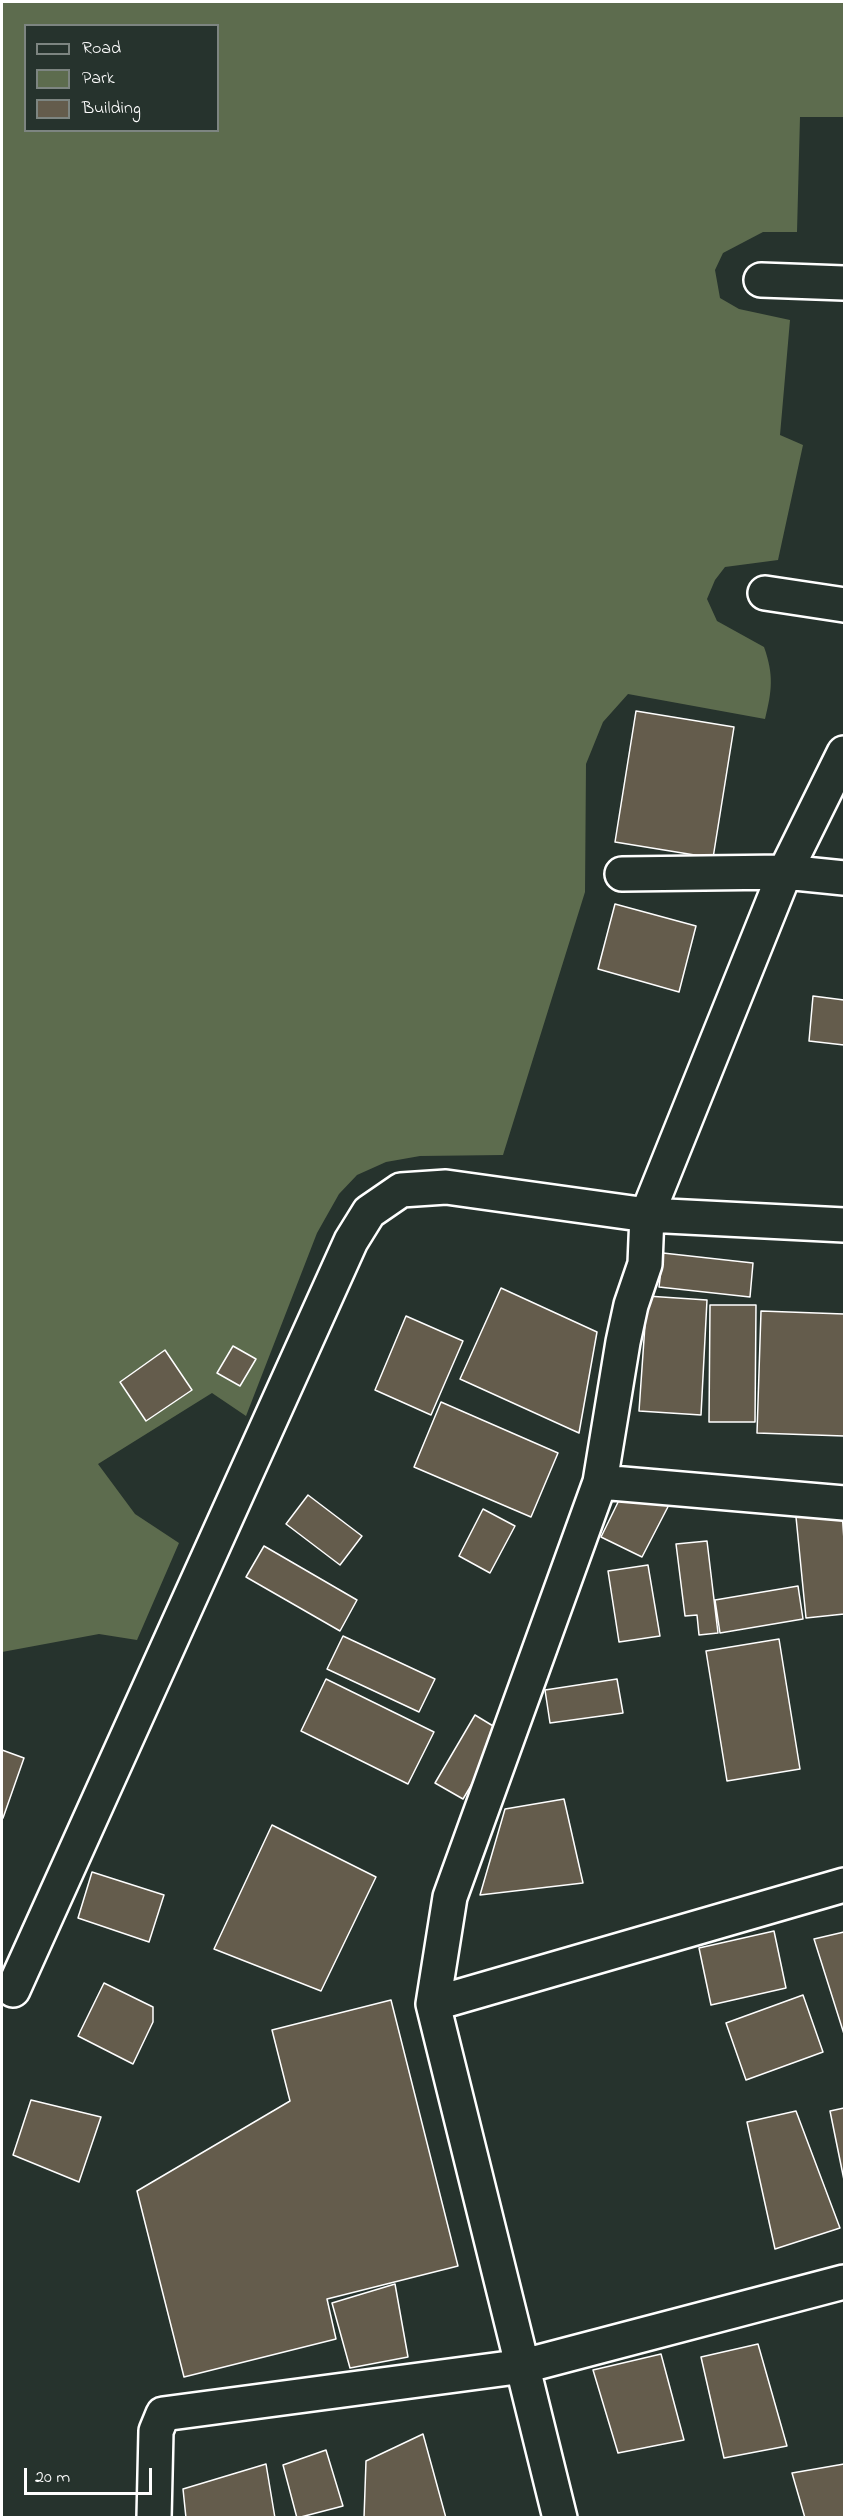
<!DOCTYPE html>
<html>
<head>
<meta charset="utf-8">
<style>
	body { margin:0 }
	#map { position:relative; width:846px; height:2519px; overflow:hidden; background:#26332d; font-family:"Indie Flower",sans-serif }
	canvas { display:block }
	.frame { position:absolute; inset:0; border:3px solid #fff; pointer-events:none }
	.legend { position:absolute; left:24px; top:24px; width:195px; height:108px; box-sizing:border-box; background:#26332d; border:2px solid #7d8581; margin:0; padding:8px 10px; list-style:none; font-size:18px; color:#fff }
	.legend li { display:flex; align-items:center; gap:12px; height:30px }
	.legend b { width:30px; border:2px solid #7d8581 }
	.scale { position:absolute; left:24px; top:2468px; width:128px; height:27px; box-sizing:border-box; border:3px solid #fff; border-top:0; padding-left:8px; font-size:18px; line-height:21px; white-space:nowrap; color:#fff; -webkit-text-stroke:4px #26332d; paint-order:stroke }
</style>
</head>
<body>
<div id="map">
<canvas width="846" height="2519"></canvas>
<div class="frame"></div>
<ul class="legend">
<li><b style="height:8px;background:#26332d"></b>Road</li>
<li><b style="height:16px;background:#5d6c4e"></b>Park</li>
<li><b style="height:16px;background:#645c4c"></b>Building</li>
</ul>
<div class="scale">20 m</div>
</div>
<script>
const c = document.querySelector('canvas').getContext('2d');
c.lineJoin = 'round';
function paint(path, color) {
  c.fillStyle = color;
  c.fill(path, 'evenodd');
}
function stroke(path, color, width, dash) {
  c.strokeStyle = color;
  c.lineWidth = width;
  c.lineCap = dash ? 'butt' : 'round';
  c.setLineDash(dash || []);
  c.stroke(path);
}
paint(new Path2D(`
	M2 2H844V117H800L797 232H763L723 253 715 270 720 298 739 309 790 320 780 435 803 445 778 560 725 567 715 580 707 599 717 621 764 647C774 675 772 691 765 719L628 694 603 722 586 764 585 892 503 1155 420 1156 386 1162 357 1175 339 1194 317 1233 246 1416 212 1393 98 1464 135 1514 179 1543 137 1640 99 1634 2 1652ZM26 26H218V130H26Z`), '#5d6c4e');
const building = new Path2D(`
	M636 711 734 727 713 858 615 842Z
	M615 904 696 926 679 992 598 969Z
	M813 996 844 1000V1045L809 1041Z
	M663 1253 753 1263 750 1297 659 1287Z
	M501 1288 597 1332 579 1433 460 1379Z
	M647 1296 707 1300 701 1415 639 1411Z
	M710 1305H756L755 1422H709Z
	M761 1311 844 1314V1436L757 1433Z
	M406 1316 463 1341 431 1415 375 1390Z
	M233 1346 256 1359 240 1386 217 1373Z
	M165 1350 192 1390 146 1421 120 1382Z
	M441 1402 558 1453 531 1517 414 1467Z
	M623 1492 672 1499 642 1557 601 1537Z
	M308 1495 362 1536 340 1565 286 1524Z
	M483 1509 515 1526 490 1573 459 1556Z
	M842 1512 844 1540V1614L806 1618 796 1517Z
	M707 1541 718 1633 699 1635 697 1615 685 1616 676 1544Z
	M264 1546 357 1600 340 1631 246 1577Z
	M648 1565 660 1636 619 1642 608 1571Z
	M798 1586 803 1619 720 1633 715 1600Z
	M343 1636 435 1679 419 1712 327 1669Z
	M779 1639 800 1769 727 1781 706 1651Z
	M326 1679 434 1732 408 1784 301 1731Z
	M617 1679 623 1713 550 1723 545 1690Z
	M475 1715 503 1732 463 1799 435 1783Z
	M2 1750 24 1758 3 1818 2 1817Z
	M564 1799 583 1883 480 1895 505 1809Z
	M272 1825 376 1877 321 1991 214 1949Z
	M92 1872 164 1895 149 1942 78 1918Z
	M774 1931 786 1988 711 2005 699 1948Z
	M844 1932V2034L814 1939Z
	M104 1983 153 2007V2022L133 2064 78 2036Z
	M803 1995 823 2052 746 2080 726 2023Z
	M391 2000 458 2266 327 2299 336 2339 184 2377 137 2191 290 2101 272 2030Z
	M31 2100 101 2117 79 2182 13 2155Z
	M844 2108V2180L830 2111Z
	M796 2111 840 2228 775 2249 747 2122Z
	M395 2284 408 2357 350 2368 332 2303Z
	M758 2344 787 2446 724 2458 701 2357Z
	M661 2354 684 2440 618 2453 593 2370Z
	M423 2434 446 2518H364L366 2461Z
	M326 2450 343 2506 297 2518 283 2465Z
	M266 2464 275 2518H186L183 2489Z
	M844 2464V2518H805L792 2473Z`);
paint(building, '#645c4c');
stroke(building, '#fff', 1.5);
const minor = new Path2D(`
	M761 280 844 283
	M765 593 844 605
	M622 874 785 872 844 878
	M600 1482 844 1503
	M13 1990 351 1241 369 1212 401 1190 446 1187 647 1215 844 1225
	M433 2004 844 1885
	M154 2518 156 2431 163 2414 524 2366 844 2282
	M560 2518 433 2004 450 1897 600 1482 623 1342 631 1305 645 1264 647 1215 785 872 844 753`);
stroke(minor, '#fff', 38);
stroke(minor, '#26332d', 33);
</script>
</body>
</html>
